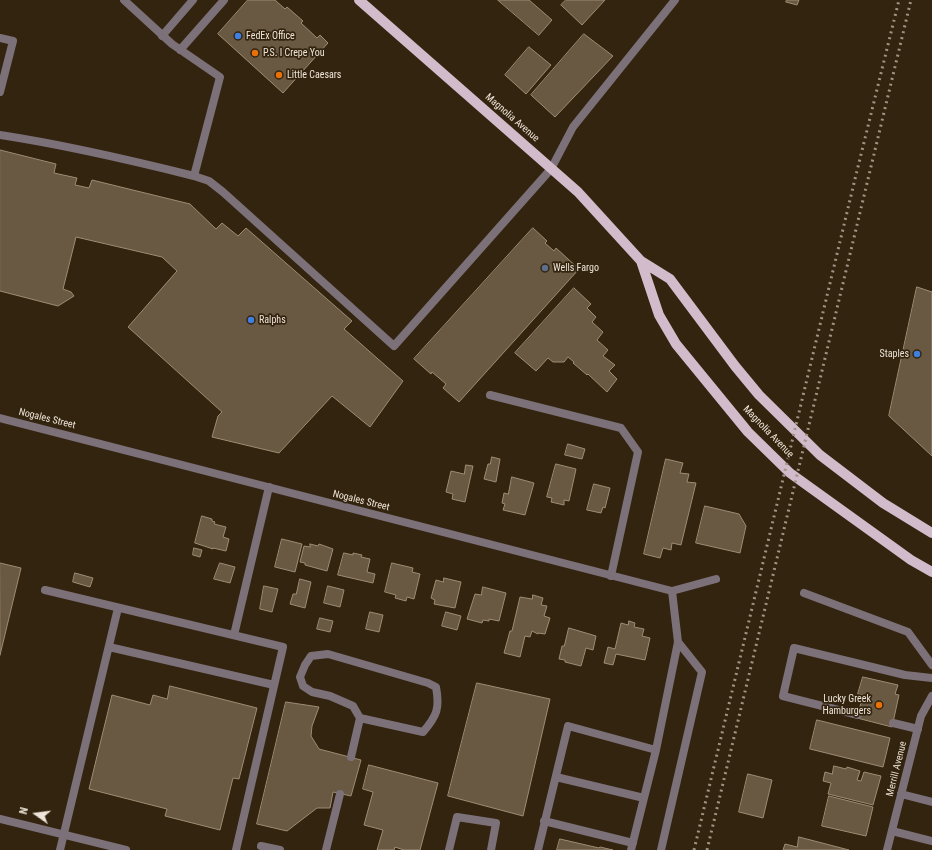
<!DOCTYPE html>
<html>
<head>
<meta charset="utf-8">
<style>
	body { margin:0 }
	#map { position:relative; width:932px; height:850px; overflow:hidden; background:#33240f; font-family:"Roboto Condensed",sans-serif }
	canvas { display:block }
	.north { position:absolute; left:16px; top:794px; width:40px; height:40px; -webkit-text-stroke:3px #33240f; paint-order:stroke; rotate:284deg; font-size:11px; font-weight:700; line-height:16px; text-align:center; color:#eee4d7 }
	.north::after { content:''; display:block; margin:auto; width:14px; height:18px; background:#eee4d7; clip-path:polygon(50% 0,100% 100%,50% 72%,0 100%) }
</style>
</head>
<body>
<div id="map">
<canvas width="932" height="850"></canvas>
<div class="north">N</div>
</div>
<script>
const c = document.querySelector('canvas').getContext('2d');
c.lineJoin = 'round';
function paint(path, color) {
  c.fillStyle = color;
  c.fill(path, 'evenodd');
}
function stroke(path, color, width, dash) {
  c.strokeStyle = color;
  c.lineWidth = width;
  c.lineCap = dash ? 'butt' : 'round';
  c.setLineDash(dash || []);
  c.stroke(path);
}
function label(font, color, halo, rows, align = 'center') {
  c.font = font + ' "Roboto Condensed",sans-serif';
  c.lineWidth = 3.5;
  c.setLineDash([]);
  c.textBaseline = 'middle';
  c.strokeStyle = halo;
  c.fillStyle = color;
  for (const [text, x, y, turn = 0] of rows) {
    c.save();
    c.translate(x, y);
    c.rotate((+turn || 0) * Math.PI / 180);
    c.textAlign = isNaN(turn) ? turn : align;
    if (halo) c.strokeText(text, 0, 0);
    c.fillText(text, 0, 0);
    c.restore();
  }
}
const building = new Path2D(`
	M248 0H275L285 9 287 7 303 21 301 23 317 38 320 35 328 43 283 93 218 34Z
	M498 0H529L552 20 539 35Z
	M566 0H605L582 25 561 5Z
	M787 0H799L797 5 786 2Z
	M584 34 613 56 555 117 531 95Z
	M529 47 551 65 526 94 505 75Z
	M0 150 56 164 54 173 77 178 75 185 89 188 92 180 190 204 216 229 222 223 238 236 246 228 352 321 344 329 403 381 370 427 332 396 279 453 212 437 218 416 222 412 128 327 177 271 162 257 76 237 63 289 71 292 74 296 58 306 0 291Z
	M533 228 547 241 545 243 554 251 556 248 579 269 459 402 443 388 446 384 432 372 431 374 414 359Z
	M917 287 932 292V456L889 416Z
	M574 288 591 304 587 308 596 317 592 322 603 332 597 340 608 350 603 356 615 365 609 371 617 379 607 392 588 374 587 375 573 363 574 362 568 357 564 362H553L548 358 536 371 515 353Z
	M568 444 585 449 582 459 565 455Z
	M492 457 500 459 496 482 484 479 488 464H490Z
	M666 459 683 463 680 473 689 474 687 482 696 483 681 545 672 543 671 550 663 548 660 558 644 554Z
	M556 464 576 469 569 501 564 500V505L551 502 552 498 547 497Z
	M466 465 473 466 465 502 452 499 453 494 446 492 451 471 464 474Z
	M512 477 534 483 525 515 503 510 505 504 502 503 504 493 508 494Z
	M594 484 610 488 605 508 603 507 601 513 587 510Z
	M705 506 739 514 746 526 740 553 696 543Z
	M202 516 212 519V521L215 522 214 524 226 527 223 537 229 539 226 551 213 548V549L195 543Z
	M282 539 302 544 295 572 275 567Z
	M310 544 318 546 319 544 333 549 327 571 305 565V563L300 562 304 546 310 547Z
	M194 548 202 550 200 557 193 555Z
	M344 553 353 555V553L362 555 361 557 370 559 367 572 375 574 373 583 338 575Z
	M0 563 21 568 0 655Z
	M220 563 235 567 230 583 214 579Z
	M392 563 413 568 412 572 420 574 414 599 407 597 406 601 395 598 396 595 385 592Z
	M75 573 93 578 90 587 73 582Z
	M444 578 461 582 455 608 434 604 435 600 431 598 436 580 443 582Z
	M300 579 311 582 305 608 290 604 293 594H296Z
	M264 586 278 589 272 612 260 609Z
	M328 586 344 590 340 607 324 603Z
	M483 587 506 593 499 621 489 619V621L483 620 482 623 467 619 475 594 481 595Z
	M533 595 543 598 541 605 547 606 544 616 550 618 545 634 538 633V634L532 631 530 637 525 636 520 657 504 653 510 631H512L520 597 532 599Z
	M370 612 383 615 379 632 366 629Z
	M446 612 461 616 457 630 442 626Z
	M320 618 333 621 330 632 317 629Z
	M629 621 635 623 634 627 644 629 642 636 650 638 645 660 616 654 613 665 604 663 608 647 615 649 621 623 628 625Z
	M569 628 596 636 593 650 586 648 581 666 565 662V660L559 659 562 646H564Z
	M863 677 898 685 895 694 899 695 892 727 857 718 863 695 858 694Z
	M477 683 550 699 523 816 448 796Z
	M170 686 257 708 239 779 233 778 220 830 165 816 167 809 89 789 112 695 150 705 153 695 167 699Z
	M286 702 319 707 312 726 311 736 319 749 361 760 351 796 333 792 330 808H317L287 831 257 824Z
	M817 720 890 738 883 767 810 749Z
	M369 765 438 783 420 850H404L395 847 394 850H377L383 830 364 825 373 792 363 789Z
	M834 766 846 769 847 767 860 771 857 780 861 781 864 772 881 776 873 805 828 794 831 783 823 781 825 772 832 774Z
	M748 774 772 780 763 818 739 812Z
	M829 796 873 807 866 836 822 826Z
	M799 837 849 850H783L785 844 797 847Z
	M560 839 599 848 600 847 613 850H557Z`);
paint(building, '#695942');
stroke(building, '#9e8c74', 1);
stroke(new Path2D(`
	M124 0 172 44 220 77 194 176
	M162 36 193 0
	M0 38 13 41 0 92
	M180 50 224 0
	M0 135C66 145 130 160 194 176L209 181 223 192 394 346 551 169 573 127 675 0
	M490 395 621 428 638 452 611 576
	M45 590 283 647 236 850
	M804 593 908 632 932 665
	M234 635 269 487
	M109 647 274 685
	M858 715 783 696 794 648 905 675 932 678
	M893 723 918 729
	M351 757 360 718 353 706 330 696 312 692 303 686 300 677 305 665 311 656 328 654 428 683 436 687C440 708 437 716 423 732L360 718
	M556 777 644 798
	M901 794 932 802
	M0 819 126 850
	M544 821 633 843
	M892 831 932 841
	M261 846 280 850
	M60 850 118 608
	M326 850 340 794
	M449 850 457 817 496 823 491 850
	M538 850 568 726 656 750 678 642 672 591
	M631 850 656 750
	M661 850 702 672 678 642`), '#7c7179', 8);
stroke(new Path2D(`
	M0 418 672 591 716 579
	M887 850 921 716 932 696`), '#7c7179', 8);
stroke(new Path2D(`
	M359 0 578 192 641 261 670 279 735 366 759 395 820 455 883 503 932 533
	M641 261 659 315 676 344 748 432 790 473 911 560 932 572`), '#d2bbcb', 10);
stroke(new Path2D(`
	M694 850 855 179 899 0
	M707 850 911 0`), '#9f9383', 3, [2, 4]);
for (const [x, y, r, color] of [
	[238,36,4,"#3f7fe0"],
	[255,53,4,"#e8710a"],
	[279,75,4,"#e8710a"],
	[545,268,4,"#5c6f8a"],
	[251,320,4,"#3f7fe0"],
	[917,354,4,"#3f7fe0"],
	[879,705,4,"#e8710a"]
]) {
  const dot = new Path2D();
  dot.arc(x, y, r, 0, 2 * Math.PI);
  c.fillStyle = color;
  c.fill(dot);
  stroke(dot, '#33240f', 1.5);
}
label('10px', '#eee4d7', '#33240f', [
	["FedEx Office",246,36],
	["P.S. I Crepe You",263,53],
	["Little Caesars",287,75],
	["Wells Fargo",553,268],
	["Ralphs",259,320],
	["Staples",909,354,"right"],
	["Lucky Greek",871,699,"right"],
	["Hamburgers",871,711,"right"]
], 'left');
label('10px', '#eee4d7', '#33240f', [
	["Magnolia Avenue",512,118,41],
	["Nogales Street",47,419,14],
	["Magnolia Avenue",768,432,46],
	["Nogales Street",361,501,14],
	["Merrill Avenue",897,769,-76]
]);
</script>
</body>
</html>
